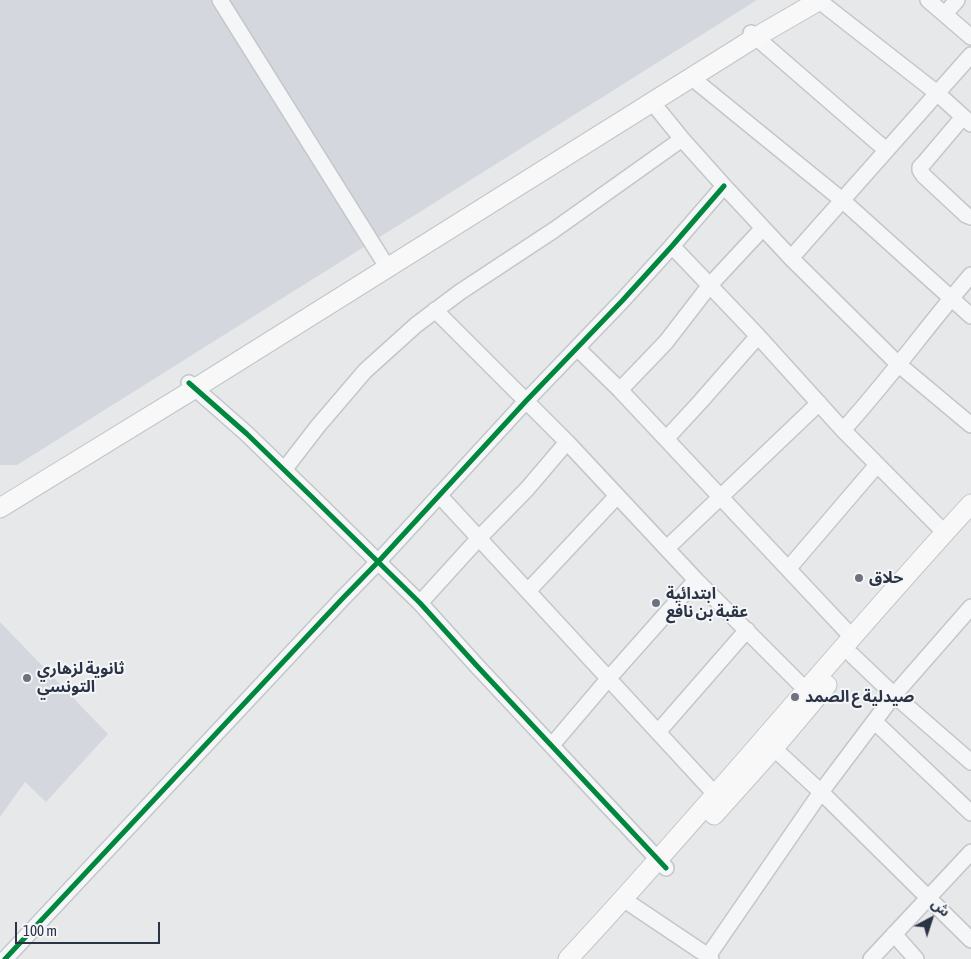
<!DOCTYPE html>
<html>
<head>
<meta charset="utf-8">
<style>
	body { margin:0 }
	#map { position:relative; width:971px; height:959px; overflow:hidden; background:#e6e8ea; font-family:"Asap Condensed","Noto Sans Arabic",sans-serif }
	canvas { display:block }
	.north { position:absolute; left:906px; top:894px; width:50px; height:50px; -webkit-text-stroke:4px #f4f6f9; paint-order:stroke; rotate:40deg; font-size:14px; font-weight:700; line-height:20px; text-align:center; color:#2b3445 }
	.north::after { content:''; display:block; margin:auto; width:18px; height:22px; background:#2b3445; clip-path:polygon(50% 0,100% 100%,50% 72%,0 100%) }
	.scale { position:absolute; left:15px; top:922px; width:145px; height:22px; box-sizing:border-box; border:2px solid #2b3445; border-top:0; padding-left:6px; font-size:15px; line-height:18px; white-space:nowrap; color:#2b3445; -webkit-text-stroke:4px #f4f6f9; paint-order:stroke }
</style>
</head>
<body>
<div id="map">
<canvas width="971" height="959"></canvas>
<div class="north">ش</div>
<div class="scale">100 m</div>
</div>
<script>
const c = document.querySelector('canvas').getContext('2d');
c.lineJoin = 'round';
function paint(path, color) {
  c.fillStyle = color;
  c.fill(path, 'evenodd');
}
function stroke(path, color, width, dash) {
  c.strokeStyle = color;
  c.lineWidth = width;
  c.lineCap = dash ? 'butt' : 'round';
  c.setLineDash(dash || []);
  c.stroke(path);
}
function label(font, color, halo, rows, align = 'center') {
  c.font = font + ' "Asap Condensed","Noto Sans Arabic",sans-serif';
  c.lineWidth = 4;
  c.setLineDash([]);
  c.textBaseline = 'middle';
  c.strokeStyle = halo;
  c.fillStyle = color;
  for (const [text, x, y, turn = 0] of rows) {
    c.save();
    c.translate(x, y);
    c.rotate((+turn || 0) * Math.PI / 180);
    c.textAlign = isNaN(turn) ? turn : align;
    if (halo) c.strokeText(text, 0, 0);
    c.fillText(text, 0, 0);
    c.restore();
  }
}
paint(new Path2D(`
	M0 0H757L17 465H0Z
	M0 622 108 734 46 802 25 782 0 817Z`), '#d4d7dd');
const minor = new Path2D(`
	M220 0 384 262
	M818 0 937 93 971 124
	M928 0 971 37
	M945 14 957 0
	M751 33 886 150
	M692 78 842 200 971 316
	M652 102 682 139 724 186 791 258 898 364 971 425
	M963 117 924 163 920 167V170L924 176 966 215 971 217
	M672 246 758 336 843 430 945 533
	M791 258 971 55
	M435 310 567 442 696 580 806 690
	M577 348 620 390 852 637
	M189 383 247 434 313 498 420 603 477 666 666 868
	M620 390 666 342 710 285 763 228
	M843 430C888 381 927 326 971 275
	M666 439 701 401 758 336
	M284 470 318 426 365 371 416 325 460 292 554 230 682 139
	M439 495 715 794
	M667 548 819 403
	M788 569 877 465
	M528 591 617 496
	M420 603 479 538 527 489 567 442
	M852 655 894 695 971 762
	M875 722 971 813
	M658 732 747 630
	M767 742 821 792 971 940
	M552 745 609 678 696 580
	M623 899 708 956 711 959
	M894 934 916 959
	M5 959 342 599 378 562 526 401 622 301 672 246 724 186
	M706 959 821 792 894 695 971 607
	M871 959 971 852`);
const major = new Path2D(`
	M0 508 194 389 756 37 820 0
	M714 815 774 748 827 685
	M568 959C706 811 834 653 971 504`);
stroke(minor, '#c4c6c8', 18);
stroke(major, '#c2c5c8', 21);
stroke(minor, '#f5f6f7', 15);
stroke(major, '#f8f8f8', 19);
stroke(new Path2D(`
	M189 383 247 434 313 498 420 603 477 666 666 868
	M5 959 342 599 378 562 526 401 622 301 672 246 724 186`), '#00873e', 5);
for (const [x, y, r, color] of [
	[859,578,5,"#6c737f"],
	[656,603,5,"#6c737f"],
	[27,678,5,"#6c737f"],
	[795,697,5,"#6c737f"]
]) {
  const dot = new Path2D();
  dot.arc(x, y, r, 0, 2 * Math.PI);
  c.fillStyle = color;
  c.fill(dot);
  stroke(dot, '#f4f6f9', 2);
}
label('bold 16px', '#2b3445', '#f4f6f9', [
	["حلاق",869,578],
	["ابتدائية",666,594],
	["عقبة بن نافع",666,612],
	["ثانوية لزهاري",37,669],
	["التونسي",37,687],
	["صيدلية ع الصمد",805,697]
], 'left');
</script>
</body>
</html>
